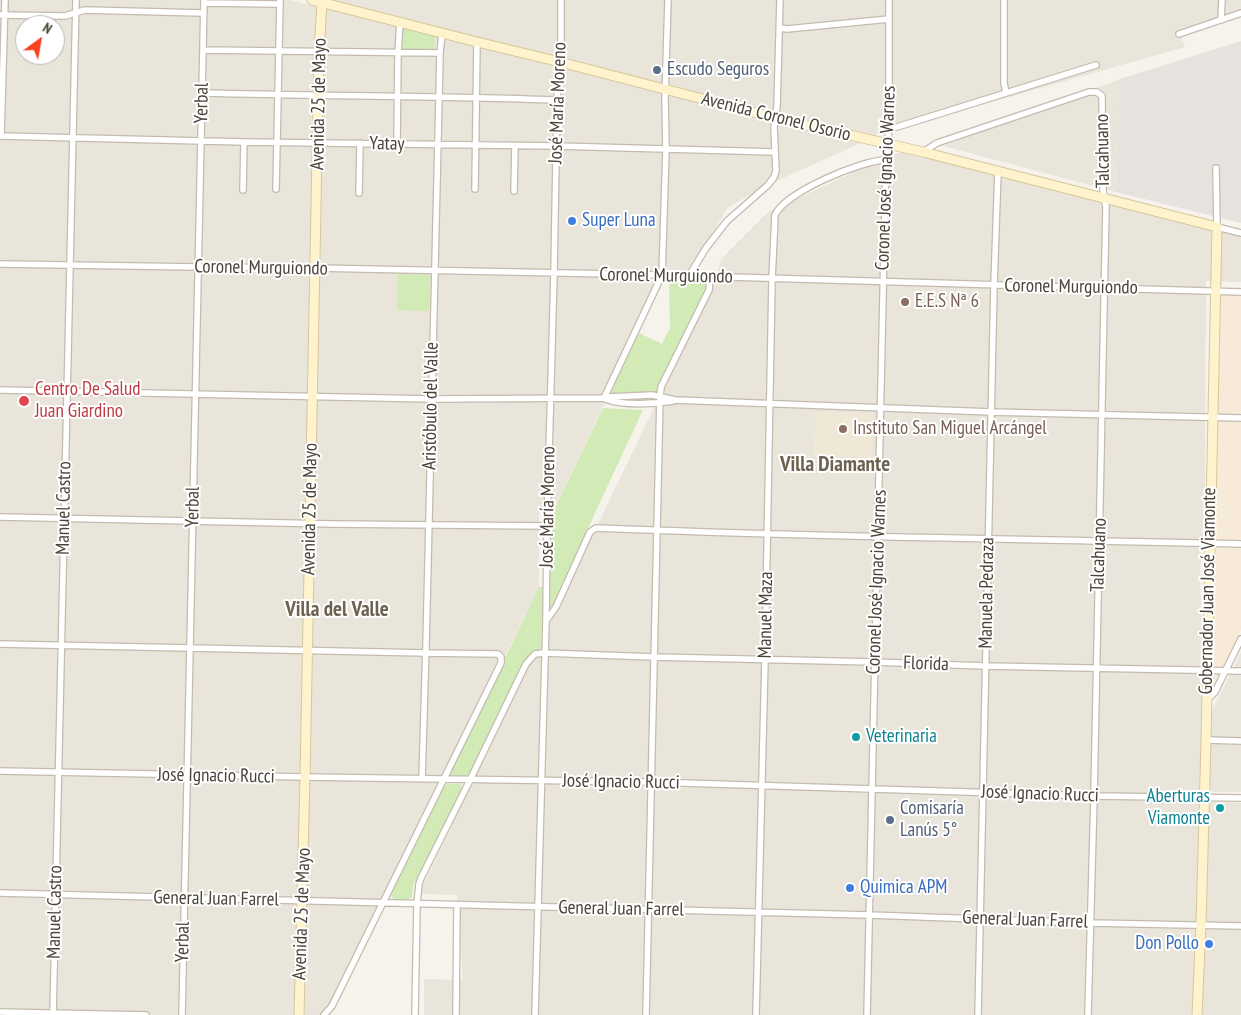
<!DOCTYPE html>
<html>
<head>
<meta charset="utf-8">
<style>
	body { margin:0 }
	#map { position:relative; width:1241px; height:1015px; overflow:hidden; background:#f6f3ec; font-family:"PT Sans Narrow",sans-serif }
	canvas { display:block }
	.north { position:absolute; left:15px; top:15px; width:50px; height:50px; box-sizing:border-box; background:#fff; border:1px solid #b7b4b0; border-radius:50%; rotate:32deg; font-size:14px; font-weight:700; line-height:20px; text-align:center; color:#4b4439 }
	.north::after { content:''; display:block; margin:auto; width:18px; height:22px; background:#fc3f1d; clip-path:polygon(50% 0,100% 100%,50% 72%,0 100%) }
</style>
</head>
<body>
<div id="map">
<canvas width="1241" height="1015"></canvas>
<div class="north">N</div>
</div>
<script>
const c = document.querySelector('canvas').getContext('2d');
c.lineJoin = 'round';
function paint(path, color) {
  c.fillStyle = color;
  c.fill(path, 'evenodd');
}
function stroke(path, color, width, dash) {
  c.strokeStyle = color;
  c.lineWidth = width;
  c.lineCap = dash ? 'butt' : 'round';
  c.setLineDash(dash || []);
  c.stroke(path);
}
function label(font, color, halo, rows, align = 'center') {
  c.font = font + ' "PT Sans Narrow",sans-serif';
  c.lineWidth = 4;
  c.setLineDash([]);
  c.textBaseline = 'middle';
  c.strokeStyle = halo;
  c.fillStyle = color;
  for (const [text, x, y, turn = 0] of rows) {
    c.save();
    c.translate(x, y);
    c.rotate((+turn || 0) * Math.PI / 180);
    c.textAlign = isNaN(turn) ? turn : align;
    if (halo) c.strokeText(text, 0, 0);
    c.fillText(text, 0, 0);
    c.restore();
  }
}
paint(new Path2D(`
	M0 0H290L861 143 772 183 728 207 690 271 667 270 553 512 539 508V587L328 1015H0ZM25 25H55V55H25Z
	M319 0H1241V10L1178 30 1185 47 872 136Z
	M1120 79 1116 192 943 146Z
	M903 151 1241 237V282L1206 281 1205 498 1200 573 1204 694 1196 1015H424V979L463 980 457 895 419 894 715 282 721 259 768 212 878 161Z
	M1241 652V792H1209L1210 715Z
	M1210 802 1241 803V1015H1201Z`), '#eae5da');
paint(new Path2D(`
	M1214 294 1241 295V630L1210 692Z`), '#f7ead8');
paint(new Path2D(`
	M1241 41V223L1116 192 1120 79Z`), '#e6e2dd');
paint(new Path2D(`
	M815 412 873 413 872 457 814 456Z`), '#efe8d6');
paint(new Path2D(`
	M403 26 435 35 434 50 402 49Z
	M398 274 430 275 429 311 397 310Z
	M669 280 702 282 705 284 707 289 656 394H607L637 332 662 344 670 328Z
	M603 408 643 410 595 513 553 607H549L551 511 553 512Z
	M539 587H543L541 646 538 650 532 654 524 663 470 773 466 776H450V773Z
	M447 784H461L462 788 416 880 413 885 412 897 407 900 394 899 391 896 392 892 444 787Z`), '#d2eab5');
const street = new Path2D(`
	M1004 0V83L1006 93
	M204 3 280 4
	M0 15 65 16 85 10 203 13
	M1221 20 1222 0
	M780 28 787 29 889 19
	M1179 34 1241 13
	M203 50 440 53
	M203 93C321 96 439 96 557 100
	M889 128 897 127 1096 65
	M0 136 244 142 557 146 775 152
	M1 136 5 0
	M397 144 398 53 400 22
	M923 152 937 143 1089 92H1097L1102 96 1103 190 1106 207 1094 796 1088 1015
	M1216 168 1217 227 1241 233
	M276 189 280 0
	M475 189 477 42
	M243 190 244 142
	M514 191 515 146
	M359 193 360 143
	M0 264 199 267 315 268 662 275 1241 292
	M689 276 706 248 727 221 768 185 774 177 776 171 774 128 777 107 780 0
	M0 390 431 399 604 398 609 397 652 395 675 400 991 412 1241 418
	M604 398 662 275 666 150 665 98 668 0
	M605 399C624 406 654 404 673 401
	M0 517 332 524 547 526
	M546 621 556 607 590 532 596 528C811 537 1026 539 1241 544
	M0 644 426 653 498 654 501 657V663L332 1006 324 1015
	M1207 700 1215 692 1241 639
	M1206 740 1241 741
	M0 771 305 777 651 782 1094 796 1241 798
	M422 779 426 646 439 97 440 53 442 34
	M0 893 869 915 1091 923 1241 926
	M0 1012 146 1015
	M53 1015 76 0
	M182 1015 204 0
	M415 1015 417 904 419 884 421 878 470 780 526 664 535 654 544 653 654 657 874 662 985 666 1241 671
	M456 1015 457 905
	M535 1015 546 621 547 526 554 273 557 100 561 51V0
	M646 1015 660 397 661 387 709 290 710 276
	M756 1015 765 660 772 279 775 215C785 192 862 160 886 160
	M867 1015 886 160 889 128V0
	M978 1015 994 285 998 171`);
const secondary = new Path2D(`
	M312 0 477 42 560 62 776 118 923 152 1217 227 1206 740 1201 925 1197 1015
	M299 1015 305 777 319 51 322 3`);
stroke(street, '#c2bbae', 8);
stroke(secondary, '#d6c79b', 11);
stroke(street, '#fff', 5.5);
stroke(secondary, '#fff3cd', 9);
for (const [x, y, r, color] of [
	[657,70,5,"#5c6f8a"],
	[572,221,5,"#3f7fe0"],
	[905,302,5,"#8d6e63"],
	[24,401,6,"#e0444e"],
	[843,429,5,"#8d6e63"],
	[856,737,5,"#0f9aa8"],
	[1220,808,5,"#0f9aa8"],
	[890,820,5,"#5c6f8a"],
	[850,888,5,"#3f7fe0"],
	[1209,944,5,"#3f7fe0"]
]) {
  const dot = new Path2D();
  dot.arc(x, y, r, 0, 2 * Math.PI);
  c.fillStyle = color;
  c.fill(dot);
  stroke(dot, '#fff', 2);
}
label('19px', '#4e5e75', '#fff', [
	["Escudo Seguros",667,70],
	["Comisaría",900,809],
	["Lanús 5°",900,831]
], 'left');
label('19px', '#4b4439', '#fff', [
	["Yerbal",202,103,-89],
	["José María Moreno",558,103,-88],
	["Avenida 25 de Mayo",319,104,-89],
	["Avenida Coronel Osorio",776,117,14],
	["Yatay",387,144,1],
	["Talcahuano",1103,151,-91],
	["Coronel José Ignacio Warnes",886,178,-88],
	["Coronel Murguiondo",261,268,1],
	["Coronel Murguiondo",666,276,1],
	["Coronel Murguiondo",1071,287,1],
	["Aristóbulo del Valle",431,406,-89],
	["Yerbal",193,507,-89],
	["José María Moreno",548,507,-89],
	["Manuel Castro",64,508,-89],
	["Avenida 25 de Mayo",310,509,-89],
	["Talcahuano",1099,555,-88],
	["Coronel José Ignacio Warnes",877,582,-88],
	["Gobernador Juan José Viamonte",1208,591,-89],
	["Manuela Pedraza",987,593,-89],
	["Manuel Maza",766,615,-89],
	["Florida",926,664,2],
	["José Ignacio Rucci",216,776,1],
	["José Ignacio Rucci",621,782,1],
	["José Ignacio Rucci",1040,794,2],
	["General Juan Farrel",216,899,1],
	["General Juan Farrel",621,909,1],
	["Manuel Castro",55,912,-89],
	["Avenida 25 de Mayo",302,914,-88],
	["General Juan Farrel",1025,920,2],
	["Yerbal",183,942,-89]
]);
label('19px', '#366cbe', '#fff', [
	["Super Luna",582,221],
	["Quimica APM",860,888],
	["Don Pollo",1199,944,"right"]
], 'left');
label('19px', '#785e54', '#fff', [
	["E.E.S Nª 6",915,302],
	["Instituto San Miguel Arcángel",853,429]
], 'left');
label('19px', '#be3a42', '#fff', [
	["Centro De Salud",35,390],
	["Juan Giardino",35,412]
], 'left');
label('19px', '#0d838f', '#fff', [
	["Veterinaria",866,737],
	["Aberturas",1210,797,"right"],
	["Viamonte",1210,819,"right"]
], 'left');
label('bold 21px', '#6e6250', '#fff', [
	["Villa Diamante",835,465],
	["Villa del Valle",337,610]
]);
</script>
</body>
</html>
